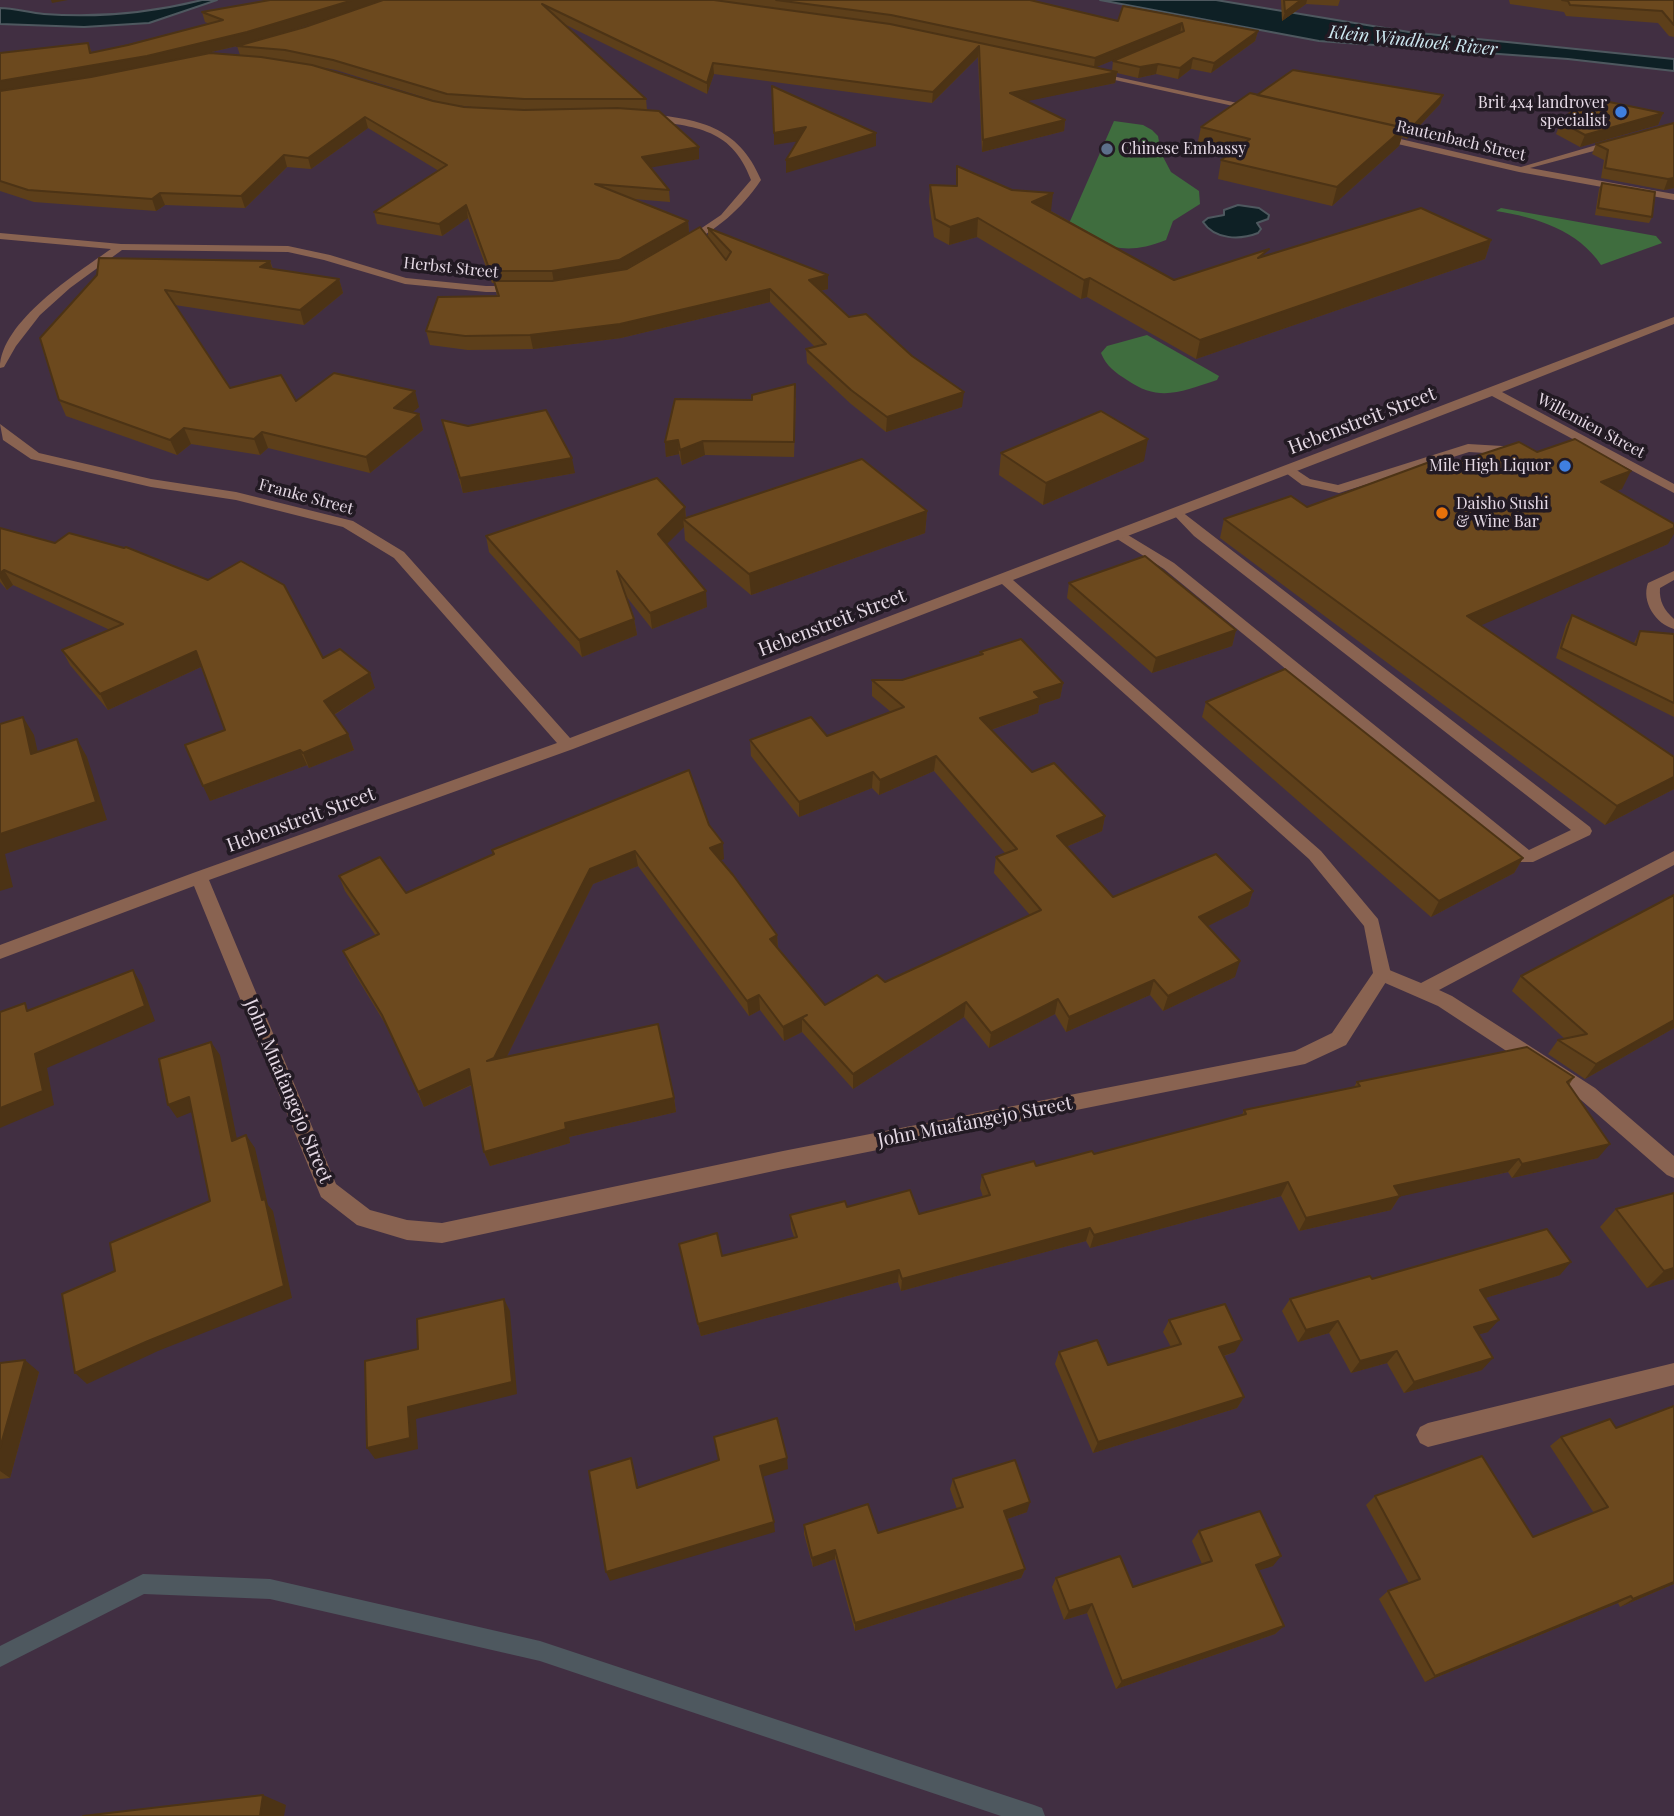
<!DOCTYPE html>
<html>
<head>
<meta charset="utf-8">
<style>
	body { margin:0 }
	canvas { display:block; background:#412f42 }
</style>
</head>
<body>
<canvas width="1674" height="1816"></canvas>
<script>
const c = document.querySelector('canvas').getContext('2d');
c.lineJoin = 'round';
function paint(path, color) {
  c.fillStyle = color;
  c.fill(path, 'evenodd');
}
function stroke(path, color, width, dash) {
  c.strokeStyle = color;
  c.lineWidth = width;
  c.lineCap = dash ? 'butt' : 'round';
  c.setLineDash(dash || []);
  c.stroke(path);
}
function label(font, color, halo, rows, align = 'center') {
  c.font = font + ' "Playfair Display",serif';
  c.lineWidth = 7;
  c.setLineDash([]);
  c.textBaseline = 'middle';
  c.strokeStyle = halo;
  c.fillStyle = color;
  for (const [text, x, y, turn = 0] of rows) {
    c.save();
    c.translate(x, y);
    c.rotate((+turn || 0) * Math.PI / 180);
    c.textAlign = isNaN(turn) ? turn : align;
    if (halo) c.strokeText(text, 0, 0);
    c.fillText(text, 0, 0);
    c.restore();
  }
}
paint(new Path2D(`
	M1114 121 1143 125 1152 130 1158 136 1161 153 1171 172 1199 191 1200 204 1173 221 1166 240C1124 257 1104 246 1067 228Z
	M1501 208 1656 236 1662 243 1601 265C1579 231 1536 217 1496 211Z
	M1147 335 1219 376 1217 380C1182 391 1160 403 1127 380 1116 373 1106 366 1101 353L1107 346Z`), '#3f6d3e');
const water = new Path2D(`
	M202 0H217L149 23 84 27 0 24V8C15 8 29 13 44 14 97 18 150 13 202 0Z
	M1100 0H1216L1409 32 1674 59V71L1568 59 1319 41Z
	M1238 205 1259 208 1269 215 1268 219 1257 223 1261 229 1258 233C1240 240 1215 240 1203 222L1208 218 1224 215V210Z`);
paint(water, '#0e2025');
stroke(water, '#4e585f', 2);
paint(new Path2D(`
	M143 1574 270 1579 540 1641 1034 1805 1042 1808 1045 1816H1001L540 1661 270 1599 144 1594 0 1667V1646Z`), '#4e585f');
paint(new Path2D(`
	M1468 444 1519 447 1525 451 1519 455 1469 452 1339 493 1302 485 1282 470 1284 467H1292L1310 479 1338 485Z
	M1177 508 1590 827 1592 831 1590 835 1533 862H1521L1164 569 1111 535 1113 532H1123L1174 563 1529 850 1571 830 1194 536 1171 512Z
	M1674 571V580L1660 588C1659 601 1664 610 1674 619V629C1656 624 1641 602 1648 583Z
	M1674 851V865L1439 990 1452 996 1595 1088 1674 1156V1178L1667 1175 1581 1100 1438 1006 1376 979 1373 974 1376 969 1382 967 1421 983Z
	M1674 1363V1385L1428 1447 1420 1443 1416 1435 1420 1427 1428 1423Z`), '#896351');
paint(new Path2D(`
	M1089 71 1256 107 1260 109 1256 111 1092 75Z
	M644 114C697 118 739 126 761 180 741 210 717 229 686 246L678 244 721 215 751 180C731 125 691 127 641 119Z
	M1379 134 1521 167 1617 139 1620 144 1530 168 1674 194V200L1519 172 1376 139Z
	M0 233 121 244 288 246 330 255 406 278 486 286H519L524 289 519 292H486L405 284 324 260 288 252 122 250 70 288 40 315 16 346 4 367 0 368C0 322 77 273 111 249L0 239Z
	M1674 317V324L1502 392 1674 484V493L1492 396 1013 580 1321 851 1378 919 1391 974 1346 1045 1305 1064 783 1169 442 1243 407 1240 357 1225 321 1197 194 886 0 959V945L193 873 557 743 394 558 343 527 236 500 151 487 31 459 3 440 0 424 39 453 151 479 236 492 353 521 404 552 570 738ZM1002 584 1309 859 1364 926 1373 973 1332 1033 1295 1051 783 1151 442 1223 407 1220 370 1210 336 1184 209 880 573 749Z`), '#896351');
paint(new Path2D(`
	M270 0H1030L1118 21 1123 6 1258 31 1255 41 1211 73 1191 69 1178 79 1156 74 1138 78 1117 73 1115 83 1026 101 1065 120 1064 131 982 152 978 57 932 103 714 74 707 94 564 24 646 99 647 110 699 147V159L650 167 669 190 670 202 633 199 688 221 689 233 708 237V228L828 275V289L820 291 849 317 962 407 886 432 851 404 807 363 806 349 815 347 770 302 621 338 533 349 468 350 430 345 426 331 497 296 494 283H492L468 218 442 236 377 224 374 212 439 171 368 128 311 169 287 167 245 208 165 205 156 211 34 202 0 191V53L88 43 92 53 210 24 205 22 202 12ZM340 15 305 27 269 37ZM237 46 240 55 194 56ZM1146 47 1113 61 1112 71 1096 67ZM319 67 336 70 442 103 433 101ZM454 105 472 107 506 109 464 107Z
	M1281 0H1340L1338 6 1306 4 1282 21Z
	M1509 0H1674V37L1669 36 1658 23 1566 16 1564 12 1510 4Z
	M1257 95H1443L1440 104 1407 139 1402 137 1399 146 1332 206 1218 179 1221 160 1230 153 1197 146 1201 127Z
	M1663 113 1658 125 1580 147 1556 134 1561 122Z
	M1674 123V188L1664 190 1601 178 1604 160 1592 154 1596 144Z
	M957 166 1051 211 1174 280 1267 255 1491 240 1485 259 1196 359 1087 297 1081 299 977 237 949 245 934 237 929 202 930 185 956 186Z
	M1602 183 1652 217 1649 223 1595 215 1599 189Z
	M270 261 273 269 339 279 343 293 304 325 175 305 230 388 296 401 419 407 412 412 419 414 423 430 370 473 268 448 260 455 191 444 177 455 66 416 59 400 97 275Z
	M796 398 794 457 705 455 682 465 679 454 666 457 665 442 752 400Z
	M442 420 575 473 463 493Z
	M1537 452 1622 489 1616 491 1668 544 1480 625 1674 757V789L1605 825 1220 538 1224 519 1307 507 1446 466Z
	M1001 453 1144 461 1043 505 999 475Z
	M685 507 686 518 927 511 925 533 751 595 685 540 684 527 666 544 707 607 652 629 626 596 634 619 637 635 582 657 489 552 486 536Z
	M0 528 323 658 375 688 334 715 348 734 354 750 309 768 307 765 210 801 225 730 201 667 108 710 70 665 62 650 110 630 13 585 7 590 0 582Z
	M1069 583 1236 630 1232 646 1152 673 1067 598Z
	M1572 615 1634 643 1640 631 1674 634V717L1556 658 1566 625Z
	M980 652 1063 683 1060 698 1039 705 1038 713 991 730 1032 772 1105 816 1102 831 1066 847 1113 897 1253 891 1248 906 1207 926 1235 977 1163 1011 1150 995 1066 1032 1055 1014 989 1048 964 1017 853 1089 802 1032 784 1041 760 1010 749 1016 638 866 593 884 507 1056 674 1098 676 1112 569 1137 570 1143 490 1166 484 1152 472 1085 424 1107 389 1030 350 966 343 951 376 936 345 891 339 876 406 893 493 855 492 850 709 825 724 859 720 860 777 935 778 949 825 1005 885 982 1030 915 994 873 996 857 1005 853 934 771 879 795 872 788 799 817 751 756 750 740 827 736 891 712 872 696V680H902L980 655Z
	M1206 702 1523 858 1514 873 1431 917 1202 717Z
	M1521 976 1674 1028 1585 1079 1548 1054 1558 1040 1565 1039 1512 991Z
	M1574 1077 1569 1085 1598 1158 1512 1178 1508 1172 1400 1196 1391 1210 1299 1231 1281 1196 1090 1248 1086 1241 901 1291 898 1282 701 1336 679 1244 722 1256 794 1237 791 1228 790 1215 847 1207 919 1214 983 1197 980 1188 982 1175 1036 1166 1094 1154 1242 1115 1244 1110 1354 1087 1357 1082Z
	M1616 1209 1674 1279 1647 1288 1600 1227Z
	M1560 1275 1485 1298 1488 1332 1479 1334 1482 1370 1404 1393 1387 1363 1351 1373 1329 1333 1298 1342 1282 1311 1290 1299 1372 1279Z
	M1169 1320 1235 1352 1224 1356 1244 1397 1237 1408 1093 1453 1055 1364 1059 1352 1108 1365 1171 1347 1163 1332Z
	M0 1363 39 1372 10 1478 0 1479Z
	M1561 1437 1674 1584 1620 1607 1618 1603 1425 1682 1379 1599 1388 1591 1409 1583 1366 1505 1375 1496 1533 1537 1594 1513 1550 1446Z
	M953 1479 1027 1512 1007 1519 1025 1569 1021 1578 855 1631 835 1559 813 1567 804 1534V1525L878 1533 957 1509 950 1489Z
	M1199 1531 1273 1566 1258 1570 1284 1626 1275 1634 1116 1689 1087 1613 1064 1620 1052 1587 1056 1578 1133 1587 1202 1564 1192 1541Z`), '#5d3f1a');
paint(new Path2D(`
	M51 0H68L52 3Z
	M353 0H388L250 43 151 66 0 93V81Z
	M1301 0H1307L1306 4 1282 21 1285 12Z
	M1182 23 1180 33 1094 68 1095 58Z
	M1258 31 1255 41 1211 73 1214 63Z
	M979 46 978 57 932 103 933 92Z
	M1193 58 1191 69 1178 79 1180 68Z
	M713 63 714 74 707 94V83Z
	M1158 64 1156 74 1138 78 1140 67Z
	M1117 72 1115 83 1009 105 1010 93Z
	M1443 95 1440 104 1407 139 1410 129Z
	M1663 113 1658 125 1580 147 1585 135Z
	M365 117 368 128 311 169 308 158Z
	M1065 120 1064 131 982 152 983 140Z
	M806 127V140L774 145V133Z
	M1404 128 1399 146 1332 206 1337 187Z
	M876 133V146L786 173V160Z
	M699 147V159L643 169 642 157Z
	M284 155 287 167 245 208 241 196Z
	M1674 178V188L1664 190 1668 179Z
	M160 193 165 205 156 211 152 199Z
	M1053 193 1051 211 1030 220 1032 202Z
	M466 205 468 218 442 236 439 224Z
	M978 218 977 237 949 245 950 227Z
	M688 221 689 233 620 272 554 283 552 271Z
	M1491 240 1485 259 1196 359 1200 340Z
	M270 261 274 275 260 267Z
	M828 275V289L809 293V280Z
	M1090 278 1087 297 1081 299 1084 280Z
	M339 279 343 293 304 325 300 310Z
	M770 289V302L621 338 533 349 530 335Z
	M415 391 419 407 398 424 394 408Z
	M964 392 962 407 886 432 887 417Z
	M419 414 423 430 370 473 366 457Z
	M184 428 191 444 177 455 170 440Z
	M262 432 268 448 260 455 254 439Z
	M1148 439 1144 461 1043 505 1046 483Z
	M678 440 679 454 666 457 665 442Z
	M703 441 705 455 682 465 680 450Z
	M572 458 575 473 463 493 460 478Z
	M1631 471 1622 489 1592 500 1601 482Z
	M685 507 686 522 683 519 684 527 660 551 658 534Z
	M927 511 925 533 751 595 749 574Z
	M1674 528V534L1668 544 1459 635 1467 616Z
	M4 570 13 585 7 590 0 578V573Z
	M706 591 707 607 652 629 650 613Z
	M634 619 637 635 582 657 579 640Z
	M1236 630 1232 646 1152 673 1156 658Z
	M196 651 203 666 108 710 100 694Z
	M370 673 375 688 330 717 324 701Z
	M1063 683 1060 698 1039 705 1038 713 979 734 980 718 1034 692Z
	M23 717 34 735 42 771 31 754Z
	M348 734 354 750 309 768 303 753Z
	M77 739 87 757 107 820 5 854 13 887 0 891V834Z
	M300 750 307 765 210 801 203 786Z
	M936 756 934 771 879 795 880 780Z
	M873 772 872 788 799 817V802Z
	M1674 777V789L1605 825 1617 806Z
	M1105 816 1102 831 1054 852 1057 836Z
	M723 843 724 859 711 864 710 848Z
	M635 851 638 866 593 884 499 1072 487 1061 590 869Z
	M1523 858 1514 873 1431 917 1439 901Z
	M1253 891 1248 906 1194 933 1199 917Z
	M777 935 778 950 770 939Z
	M1240 961 1235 977 1163 1011 1168 996Z
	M133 970 142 985 155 1021 47 1068 54 1105 0 1128V1108L35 1054Z
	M1154 980 1150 995 1066 1032 1069 1017Z
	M759 995 760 1010 749 1016 747 1001Z
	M1058 999 1055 1014 989 1048 991 1033Z
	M966 1002 964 1017 853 1089V1074Z
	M802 1018V1032L784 1041 783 1027Z
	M1674 1020V1028L1585 1079 1596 1064Z
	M211 1042 220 1055 240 1154 232 1141Z
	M469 1069 475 1083 424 1107 418 1092Z
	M189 1097 197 1110 177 1118 168 1105Z
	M674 1098 676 1112 569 1137 570 1143 490 1166 484 1152 565 1123Z
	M246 1135 255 1148 268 1205 273 1211 292 1298 158 1351 87 1384 75 1373 262 1200Z
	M1610 1144 1598 1158 1512 1178 1522 1164Z
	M1519 1159 1508 1172 1385 1200 1394 1186Z
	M1288 1182 1281 1196 1090 1248 1094 1235Z
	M1400 1196 1391 1210 1299 1231 1306 1218Z
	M1090 1228 1086 1241 901 1291 902 1279Z
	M1571 1262 1560 1275 1469 1303 1480 1290Z
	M1674 1268V1279L1647 1288 1664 1271Z
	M899 1270 898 1282 701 1336 698 1324Z
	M504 1299 510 1311 517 1394 416 1419 418 1449 375 1459 367 1448 408 1407Z
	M1499 1320 1488 1332 1463 1339 1474 1327Z
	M1338 1321 1329 1333 1298 1342 1306 1330Z
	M1242 1340 1235 1352 1213 1359 1219 1347Z
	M1397 1351 1387 1363 1351 1373 1360 1361Z
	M1493 1358 1482 1370 1404 1393 1414 1382Z
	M25 1360 39 1372 10 1478 0 1471V1448Z
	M1244 1397 1237 1408 1093 1453 1098 1442Z
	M631 1458 634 1469 641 1498 637 1488Z
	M787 1458 788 1469 762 1477 760 1466Z
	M1030 1502 1027 1512 1001 1521 1004 1511Z
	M774 1522 775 1532 610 1581 606 1572Z
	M835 1550V1559L813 1567 812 1558Z
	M1281 1556 1273 1566 1248 1574 1256 1565Z
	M1025 1569 1021 1578 855 1631V1623Z
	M1674 1582V1584L1620 1607 1633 1599Z
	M1631 1596 1618 1603 1425 1682 1435 1676Z
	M1092 1604 1087 1613 1064 1620 1069 1611Z
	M1284 1626 1275 1634 1116 1689 1122 1681Z
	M263 1795 286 1805 284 1816H260Z`), '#4c3315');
const building = new Path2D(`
	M270 0H353L247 32 147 56 0 81V53L88 43 90 53 128 45 223 20 202 12Z
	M383 0H714L890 24 1117 72 1010 93 1065 120 983 140 979 46 933 92 713 63 707 83 542 4 646 99H524L447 94 333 60 285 50 237 46 305 27Z
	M776 0H1030L1118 21 1123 6 1258 31 1214 63 1193 58 1180 68 1158 64 1140 67 1113 61 1184 31 1182 23 1095 58 891 15Z
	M1284 0H1301L1285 12Z
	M1562 0H1674V25L1662 11 1570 5 1568 1Z
	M210 53 261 57 312 65 433 101 464 107 524 110 617 108 659 111 699 147 642 157 669 190 595 184 688 221 619 260 552 271H490L466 205 439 224 374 212 447 165 365 117 308 158 284 155 241 196 160 193 152 199 28 190 0 181V91L91 77Z
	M1293 70 1443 95 1410 129 1257 95Z
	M772 86 876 133 786 160 806 127 774 133Z
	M1250 93 1404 128 1337 187 1221 160 1250 139 1201 127Z
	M1585 97 1663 113 1585 135 1561 122Z
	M1674 123V178L1668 179 1605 168 1608 150 1596 144Z
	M957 166 1012 190 1053 193 1032 202 1174 280 1269 249 1258 258 1421 208 1491 240 1200 340 1090 278 1084 280 978 218 950 227 935 219 930 185 957 186Z
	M1602 183 1655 192 1652 217 1598 208Z
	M700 227 726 260 731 252 708 228 828 275 809 280 849 317 866 314 912 356 964 392 887 417 851 390 806 349 826 344 770 289 620 324 530 335 465 336 426 331 438 297 499 296 494 281H552L627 269Z
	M99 258 270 261 260 267 339 279 300 310 165 290 230 388 281 375 296 401 334 373 415 391 394 408 419 414 366 457 262 432 254 439 184 428 170 440 59 400 40 338 97 275Z
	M795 384 794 442 703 441 680 450 678 440 665 442 675 399 752 400V395Z
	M546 410 572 458 460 478 442 420 468 426Z
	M1101 411 1148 439 1046 483 1001 453Z
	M1575 439 1631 471 1601 482 1674 524V528L1467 616 1674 757V777L1617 806 1224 519 1291 496 1307 507 1435 460 1446 466 1519 442 1537 452Z
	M862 459 927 511 749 574 683 519Z
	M657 478 685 507 658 534 706 591 650 613 617 571 634 619 579 640 486 536Z
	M0 528 55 543 69 533 124 548 126 547 208 580 241 561 284 585 323 658 340 649 370 673 324 701 348 734 303 753 300 750 203 786 185 745 225 730 196 651 100 694 62 650 123 624 4 570 0 573Z
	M1145 556 1236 630 1156 658 1069 583Z
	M1572 615 1636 645 1640 631 1674 634V703L1561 648Z
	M1021 639 1063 683 1034 692 1040 698 980 718 1032 772 1054 763 1105 816 1057 836 1113 897 1216 854 1253 891 1199 917 1240 961 1168 996 1154 980 1069 1017 1058 999 991 1033 966 1002 853 1074 802 1018 807 1015 783 1027 759 995 747 1001 635 851 590 869 494 1058 487 1061 658 1024 674 1098 565 1123 566 1129 484 1152 469 1069 418 1092 382 1015 343 951 379 934 339 876 380 857 406 893 494 854 492 850 689 770 709 825 723 843 710 848 733 875 777 935 770 939 825 1005 877 975 885 982 1041 910 996 857 1017 849 936 756 880 780 873 772 799 802 750 740 811 717 827 736 904 707 872 680H902L983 654 980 652Z
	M1285 669 1523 858 1439 901 1206 702Z
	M23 717 31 754 77 739 96 802 0 834V724Z
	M1674 895V1020L1596 1064 1558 1040 1587 1034 1521 976Z
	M133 970 145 1006 35 1054 43 1091 0 1108V1012L25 1003 27 1011Z
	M211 1042 232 1141 246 1135 262 1200 265 1199 284 1286 148 1341 75 1373 62 1294 115 1271 110 1243 210 1201 189 1097 168 1105 159 1059Z
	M1527 1047 1574 1077 1567 1082 1610 1144 1522 1164 1519 1159 1394 1186 1400 1196 1306 1218 1288 1182 1094 1235 1090 1228 902 1279 899 1270 698 1324 679 1244 717 1233 722 1256 797 1237 790 1215 845 1201 847 1207 910 1190 919 1214 990 1195 982 1175 1034 1161 1036 1166 1092 1151 1094 1154 1246 1114 1244 1110 1360 1086 1357 1082Z
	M1674 1193V1268L1664 1271 1616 1209Z
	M1547 1229 1571 1262 1480 1290 1499 1320 1474 1327 1493 1358 1414 1382 1397 1351 1360 1361 1338 1321 1306 1330 1290 1299 1370 1276 1372 1279Z
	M504 1299 512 1382 408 1407 410 1438 367 1448 365 1361 418 1349 417 1319Z
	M1225 1304 1242 1340 1219 1347 1244 1397 1098 1442 1059 1352 1097 1340 1108 1365 1181 1344 1169 1320Z
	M25 1360 0 1448V1363Z
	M1674 1406V1582L1633 1599 1631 1596 1435 1676 1388 1591 1420 1579 1375 1496 1482 1456 1533 1537 1608 1507 1561 1437 1610 1419 1616 1428Z
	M777 1418 787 1458 760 1466 774 1522 606 1572 589 1471 631 1458 637 1488 719 1460 714 1437Z
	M1015 1460 1030 1502 1004 1511 1025 1569 855 1623 835 1550 812 1558 804 1525 868 1504 878 1533 963 1507 953 1479Z
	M1260 1511 1281 1556 1256 1565 1284 1626 1122 1681 1092 1604 1069 1611 1056 1578 1120 1556 1133 1587 1212 1561 1199 1531Z
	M263 1795 260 1816H83Z`);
paint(building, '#6c491e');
stroke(building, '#4c3315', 2);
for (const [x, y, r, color] of [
	[1621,112,7,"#3f7fe0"],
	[1107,149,7,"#5c6f8a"],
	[1565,466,7,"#3f7fe0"],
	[1442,513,7,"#e8710a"]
]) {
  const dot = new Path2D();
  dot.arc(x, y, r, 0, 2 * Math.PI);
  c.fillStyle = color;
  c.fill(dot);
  stroke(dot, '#221a23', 2.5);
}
label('16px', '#e5d9e5', '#221a23', [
	["Brit 4x4 landrover",1607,103],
	["specialist",1607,121],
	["Chinese Embassy",1121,149,"left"],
	["Mile High Liquor",1551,466],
	["Daisho Sushi",1456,504,"left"],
	["& Wine Bar",1456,522,"left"]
], 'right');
label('16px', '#e5d9e5', '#221a23', [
	["Rautenbach Street",1461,141,13],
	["Herbst Street",451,268,6],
	["Willemien Street",1591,426,28],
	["Franke Street",306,497,15]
]);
label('italic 18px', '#cde8f1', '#221a23', [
	["Klein Windhoek River",1413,41,6]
]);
label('19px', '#e5d9e5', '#221a23', [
	["Hebenstreit Street",1362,421,-21],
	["Hebenstreit Street",832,623,-21],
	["Hebenstreit Street",301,820,-20],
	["John Muafangejo Street",288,1091,67],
	["John Muafangejo Street",975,1122,-11]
]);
</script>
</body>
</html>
